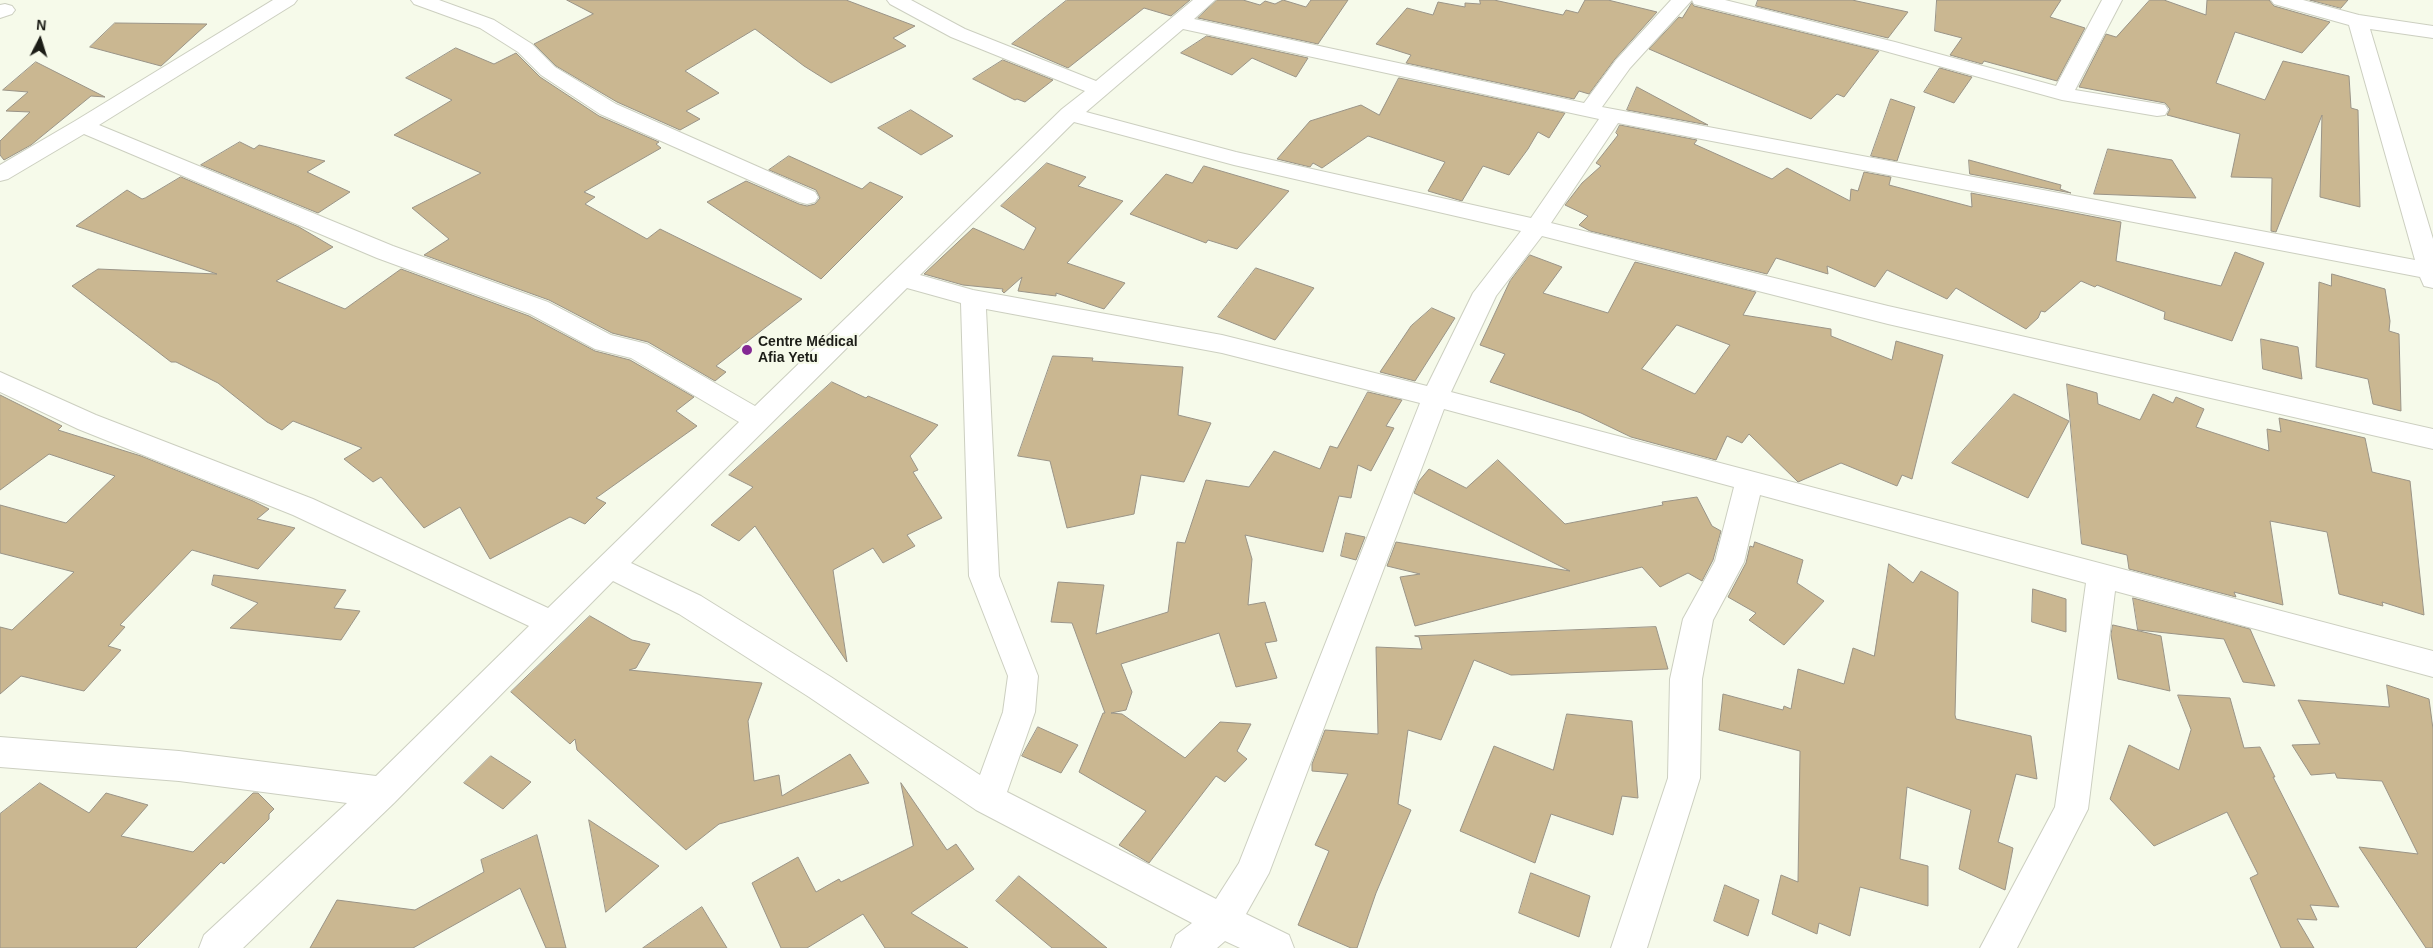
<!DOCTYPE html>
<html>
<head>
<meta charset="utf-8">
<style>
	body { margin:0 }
	#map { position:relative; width:2433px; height:948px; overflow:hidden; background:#f6faea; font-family:Arial,sans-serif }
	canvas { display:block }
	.north { position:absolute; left:15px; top:15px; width:50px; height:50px; -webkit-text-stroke:4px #f6faea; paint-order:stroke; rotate:5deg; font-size:14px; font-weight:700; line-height:20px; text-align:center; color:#1c1d17 }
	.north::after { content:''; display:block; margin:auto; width:18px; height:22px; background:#1c1d17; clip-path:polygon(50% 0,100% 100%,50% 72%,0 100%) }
</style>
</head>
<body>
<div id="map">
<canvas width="2433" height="948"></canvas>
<div class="north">N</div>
</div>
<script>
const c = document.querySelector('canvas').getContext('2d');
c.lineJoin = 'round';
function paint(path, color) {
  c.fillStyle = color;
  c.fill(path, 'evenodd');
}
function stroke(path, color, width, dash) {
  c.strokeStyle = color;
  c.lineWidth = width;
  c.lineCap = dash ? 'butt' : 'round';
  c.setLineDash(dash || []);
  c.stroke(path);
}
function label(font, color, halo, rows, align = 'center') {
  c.font = font + ' Arial,sans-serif';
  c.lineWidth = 4.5;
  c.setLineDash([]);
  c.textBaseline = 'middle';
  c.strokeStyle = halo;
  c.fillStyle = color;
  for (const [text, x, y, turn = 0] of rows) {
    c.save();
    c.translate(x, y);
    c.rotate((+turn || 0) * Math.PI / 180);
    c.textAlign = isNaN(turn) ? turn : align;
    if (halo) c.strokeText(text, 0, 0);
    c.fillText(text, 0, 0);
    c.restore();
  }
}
const building = new Path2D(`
	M567 0H846L915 26 893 38 906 46 831 83 804 66 755 29 685 71 719 93 686 111 700 119 680 130 617 102 556 66 534 44 593 14Z
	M1067 0H1190L1171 16 1144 8 1068 68 1012 44Z
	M1217 0H1243L1260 5 1265 1 1275 4 1283 0 1306 7 1311 0H1348L1318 44 1198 18Z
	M1480 0H1494L1563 15 1566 10 1578 13 1585 0H1608L1657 12 1615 59 1589 94 1579 91 1574 99 1406 63 1411 55 1376 44 1407 8 1433 15 1438 2 1465 7V3L1480 4Z
	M1758 0H1852L1908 12 1888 38 1756 6Z
	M1937 0H2061L2050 17 2085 28 2057 81 1984 61 1982 64 1950 55 1962 38 1935 31Z
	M2150 0H2164L2206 15 2207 0H2269L2274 6 2330 22 2302 53 2235 32 2216 83 2265 100 2283 61 2349 76 2351 108 2358 110 2360 207 2320 197 2322 115 2276 232 2271 231 2272 178 2231 177 2240 134 2167 115 2170 109 2165 103 2079 87 2106 34 2116 37Z
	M2310 0H2348L2341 8Z
	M1692 3 1694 6 1879 51 1844 97 1837 94 1811 119 1649 49 1679 17 1682 18Z
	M115 23 207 24 161 66 90 47Z
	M1207 36 1308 58 1296 77 1252 58 1232 75 1181 53Z
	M456 48 494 64 516 53 540 77 599 116 659 142 656 144 661 148 584 192 595 197 585 204 647 239 660 229 802 299 716 366 726 372 715 381 648 342 612 333 549 300 424 255 449 239 412 208 481 173 394 135 452 100 406 78Z
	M1003 60 1053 80 1025 102 1017 99 1015 100 973 79Z
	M36 62 105 97 91 96 31 145 4 160 0 155V141L30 112 6 111 28 92 3 90Z
	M1940 68 1972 77 1954 103 1924 92Z
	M1399 78 1565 113 1549 138 1538 132 1528 149 1509 175 1483 166 1462 201 1428 191 1445 162 1368 136 1322 168 1313 163 1310 167 1277 159 1310 121 1361 105 1379 115Z
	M1637 87 1708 125 1627 110Z
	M1891 99 1915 107 1897 161 1871 156Z
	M911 110 953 136 921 155 878 128Z
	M1620 125 1697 140 1694 144 1772 179 1787 168 1850 201 1851 189 1858 191 1864 172 1891 177 1889 185 1972 207 1971 193 2121 222 2116 261 2221 286 2235 252 2264 263 2232 341 2164 319 2165 312 2097 285 2095 287 2081 281 2045 312 2041 311 2038 318 2026 329 1956 288 1947 299 1887 270 1875 287 1827 266 1828 274 1776 258 1767 274 1590 231 1579 225 1588 216 1565 205 1582 183 1601 166 1596 163 1618 135 1616 133Z
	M240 142 254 149 259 145 325 161 307 172 350 192 318 213 201 165Z
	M2108 149 2172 160 2196 198 2094 194Z
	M789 156 862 189 870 182 903 197 821 279 707 202 746 181 799 204 807 206 815 204 820 198 816 190 769 170Z
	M1969 160 2061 185 2060 189 2071 193 1970 174Z
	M1047 163 1086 177 1078 186 1123 201 1067 263 1125 283 1104 309 1056 293V296L1018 291 1022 277 1004 293 1002 291 1003 289 963 285 924 274 973 228 1024 250 1036 228 1001 206Z
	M1204 166 1289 191 1237 249 1208 240 1206 243 1130 214 1166 174 1192 183Z
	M181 177 299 227 333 247 276 281 345 309 401 269 529 316 595 351 630 360 694 397 676 411 697 426 596 498 606 503 585 524 570 517 490 559 460 507 424 528 381 477 373 482 344 459 362 448 293 421 282 430 267 422 218 383 176 362H171L72 286 98 269 217 274 76 226 127 190 142 199 145 198Z
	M1530 255 1562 267 1543 293 1608 313 1635 262 1756 292 1743 315 1831 329V336L1892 360 1896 341 1943 355 1912 479 1902 475 1897 486 1841 463 1798 482 1749 434 1742 443 1727 436 1716 460 1631 437 1581 413 1490 382 1505 354 1480 345 1510 281ZM1677 325 1730 345 1695 394 1642 369Z
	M1256 268 1314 288 1275 340 1218 317Z
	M2332 274 2385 289 2390 321 2389 331 2399 334 2401 411 2373 404 2368 379 2316 367 2319 282 2331 286Z
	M1432 308 1455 318 1415 381 1380 372 1411 326Z
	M2261 339 2298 347 2302 379 2263 369Z
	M1053 356 1093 358 1092 361 1183 367 1178 415 1211 423 1184 482 1141 475 1134 514 1067 528 1050 461 1018 456Z
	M832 382 866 398 868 396 938 425 910 456 918 470 913 472 942 518 907 535 915 546 883 563 873 548 833 570 847 662 755 526 739 541 711 525 753 487 729 475Z
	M2067 384 2097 393 2098 404 2140 420 2153 394 2173 403 2176 397 2204 409 2196 427 2269 451 2267 429 2281 432 2279 418 2365 438 2372 472 2410 481 2424 615 2382 602 2383 606 2339 594 2327 532 2270 521 2283 605 2234 592 2236 597 2129 569 2127 555 2082 544Z
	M1368 392 1402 400 1386 426 1394 428 1371 471 1358 465 1351 498 1339 496 1323 552 1245 535 1252 559 1248 605 1265 602 1277 641 1265 643 1277 678 1236 687 1219 633 1121 664 1132 692 1126 710 1111 713 1122 714 1185 758 1220 722 1251 724 1237 751 1247 759 1225 782 1216 776 1149 863 1119 845 1146 811 1079 772 1103 713H1105L1072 623 1051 622 1058 582 1104 585 1096 634 1168 612 1177 542 1185 543 1206 480 1249 487 1274 451 1320 469 1330 446 1337 448Z
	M2014 394 2069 421 2028 498 1952 463Z
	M0 395 62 426 58 430 141 456 253 501 269 509 257 519 295 528 258 569 192 550 120 625 125 627 108 646 121 650 84 691 21 676 0 694V627L12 630 74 572 0 553V505L66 523 115 476 49 454 0 490Z
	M1498 460 1565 524 1663 505 1662 502 1697 497 1712 526 1721 531 1713 560 1702 581 1688 573 1660 587 1642 567 1415 626 1400 577 1420 574 1387 566 1396 542 1570 571 1414 493 1419 481 1429 469 1466 488Z
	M1346 533 1365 537 1356 560 1341 556Z
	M1755 542 1803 560 1797 583 1824 601 1784 645 1749 620 1756 613 1728 597 1746 563 1750 546 1753 547Z
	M1889 564 1913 583 1921 571 1958 592 1955 715 1956 719 2031 736 2037 779 2016 774 1998 842 2013 848 2005 890 1959 869 1971 810 1907 787 1900 859 1928 866V906L1860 887 1850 936 1819 923 1817 934 1772 914 1781 875 1798 882 1800 751 1719 730 1723 694 1783 710 1784 706 1791 709 1798 669 1844 684 1853 648 1874 656Z
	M214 575 346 590 334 608 360 611 341 640 230 628 258 603 212 585Z
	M2033 589 2066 599V632L2032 622Z
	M2133 598 2250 629 2275 686 2243 682 2224 639 2138 630Z
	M590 616 632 640 650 644 636 668 629 670 762 683 748 721 754 781 779 775 782 796 850 754 869 783 719 824 686 850 577 750 575 739 570 744 511 692Z
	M2113 625 2161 636 2170 691 2118 679 2111 635Z
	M1656 627 1668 669 1511 675 1474 660 1441 740 1408 730 1398 804 1411 810 1376 893 1357 948H1351L1298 925 1329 851 1315 845 1348 774 1312 771V764L1325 730 1378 734 1376 647 1422 649 1419 637 1415 636Z
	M2387 685 2429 699 2433 729V948H2426L2359 847 2418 854 2382 781 2337 778 2335 773 2311 775 2292 745 2320 744 2298 700 2389 707Z
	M2178 695 2230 698 2244 748 2260 747 2275 777H2273L2339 907 2310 905 2317 920 2297 919 2314 948H2281L2250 878 2258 874 2227 812 2154 846 2110 799 2129 745 2179 770 2191 730Z
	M1567 714 1632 721 1638 798 1622 796 1613 835 1551 814 1535 863 1460 831 1494 746 1553 770Z
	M1038 727 1078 745 1061 773 1022 756Z
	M491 756 531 782 503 809 464 783Z
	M40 783 89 813 106 793 148 805 121 836 193 852 253 793H258L274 809 269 814V819L224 864 221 862 136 948H0V814Z
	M901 783 947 850 956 844 974 869 911 913 968 948H885L863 914 807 948H781L752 883 798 857 816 892 839 879 841 882 913 846Z
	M589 820 659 866 606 912Z
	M537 835 566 948H546L520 888 413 948H310L337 900 415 910 484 872 481 860Z
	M1531 873 1590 896 1579 937 1519 913Z
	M1019 876 1107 948H1052L996 901Z
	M1725 885 1759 900 1748 936 1714 921Z
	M702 907 727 948H643Z`);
paint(building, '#cab791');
stroke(building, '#9a9487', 1);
const minor = new Path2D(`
	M273 0H297L294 4 99 125 393 246 548 302 611 335 647 344 755 406 1062 109 1085 91 951 37 890 4 887 0H911L965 29 1096 81 1193 0H1215L1194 19 1584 103 1616 60 1671 0H1725L1895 42 2056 86 2102 0H2122L2075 90 2165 105 2168 110 2165 115 2157 116 2062 100 1881 50 1694 4 1692 0 1630 68 1602 107 2415 260 2349 25 2274 4 2271 0H2303L2359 15 2433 26V38L2370 29 2433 239V288L2424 286 2420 277 1618 123 1551 223 1888 306 2433 429V449L1888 324 1542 236 1496 296 1451 392 2433 651V677L2115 591 2088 809 2017 948H1980L2055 807 2086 583 1760 495 1744 562 1713 620 1702 679 1700 778 1647 948H1611L1668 778 1670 679 1683 619 1715 561 1734 487 1444 409 1269 873 1246 914 1289 935 1294 948H1240L1225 941 1217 948H1171L1176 935 1192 923 976 810 809 697 679 614 613 581 394 803 243 948H199L204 935 347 803 179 781 0 767V737L179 751 376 776 529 626 293 515 78 429 0 392V372L96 415 313 499 548 608 739 422 631 358 595 349 530 314 377 258 84 134 8 179 0 181V165L75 121ZM1183 29 1599 119 1531 218 1236 152 1086 112ZM1074 122 1234 165 1521 231 1473 293 1427 386 1222 335 973 290 920 275ZM907 288 961 303 969 576 1008 676 1003 712 980 775 831 677 701 596 631 563ZM986 309 1222 353 1420 403 1239 863 1216 899 1007 792 1035 712 1038 676 999 576Z
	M411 0H439L494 20 532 44 555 67 616 104 815 192 818 197 815 202 807 204 799 202 600 114 541 75 518 52 480 28 414 4Z
	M5 4 12 6 15 10 12 14 0 18V5Z`);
stroke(minor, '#cccfc0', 2);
paint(minor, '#fff');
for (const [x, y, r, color] of [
	[747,350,6,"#842894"]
]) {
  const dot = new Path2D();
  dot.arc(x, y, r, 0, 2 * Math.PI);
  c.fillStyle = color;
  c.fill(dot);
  stroke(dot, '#f6faea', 2);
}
label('bold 14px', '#1c1d17', '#f6faea', [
	["Centre Médical",758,342],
	["Afia Yetu",758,358]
], 'left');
</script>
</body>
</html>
